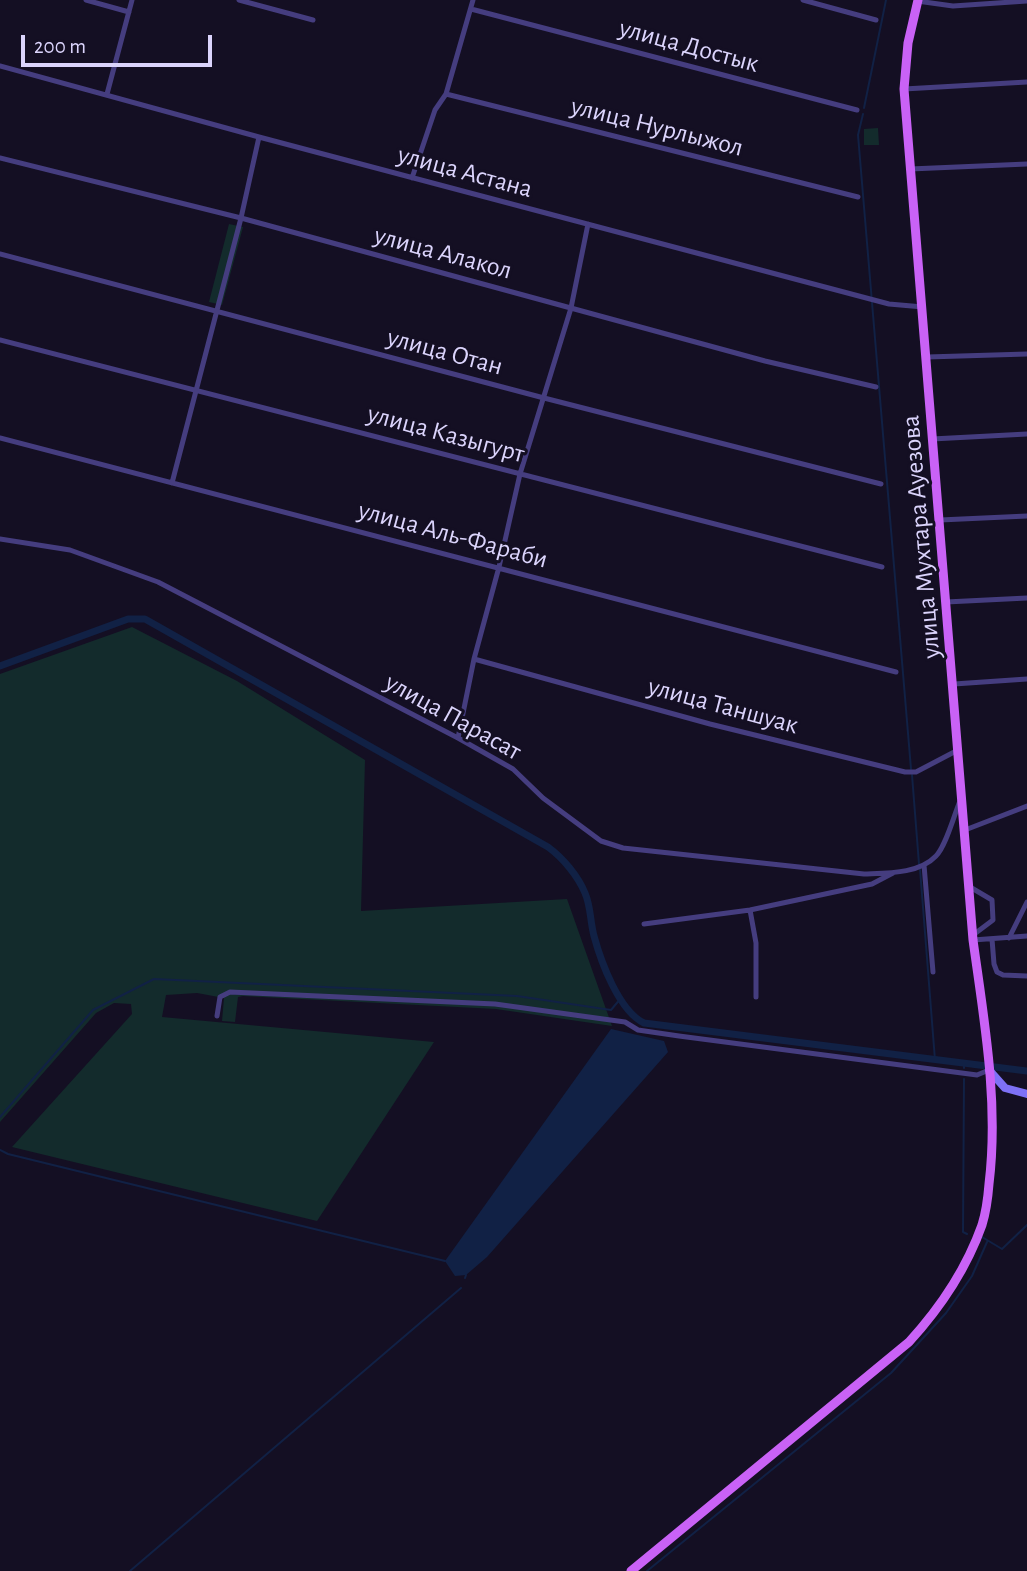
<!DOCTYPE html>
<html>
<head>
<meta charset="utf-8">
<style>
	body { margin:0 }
	#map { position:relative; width:1027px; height:1571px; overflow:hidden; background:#140f23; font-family:"Alegreya Sans",sans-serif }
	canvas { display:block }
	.scale { position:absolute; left:21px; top:35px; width:191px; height:32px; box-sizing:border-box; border:4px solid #dbd4fc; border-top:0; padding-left:9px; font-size:21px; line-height:24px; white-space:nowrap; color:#dbd4fc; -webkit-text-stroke:5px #140f23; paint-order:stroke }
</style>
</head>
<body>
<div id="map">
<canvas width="1027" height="1571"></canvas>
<div class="scale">200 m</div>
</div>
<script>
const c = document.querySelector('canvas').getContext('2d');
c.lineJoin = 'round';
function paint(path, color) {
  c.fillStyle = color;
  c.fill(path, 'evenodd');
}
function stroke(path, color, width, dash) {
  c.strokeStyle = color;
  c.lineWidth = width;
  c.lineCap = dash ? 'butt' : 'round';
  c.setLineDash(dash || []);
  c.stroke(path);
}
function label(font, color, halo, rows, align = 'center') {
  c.font = font + ' "Alegreya Sans",sans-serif';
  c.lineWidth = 6;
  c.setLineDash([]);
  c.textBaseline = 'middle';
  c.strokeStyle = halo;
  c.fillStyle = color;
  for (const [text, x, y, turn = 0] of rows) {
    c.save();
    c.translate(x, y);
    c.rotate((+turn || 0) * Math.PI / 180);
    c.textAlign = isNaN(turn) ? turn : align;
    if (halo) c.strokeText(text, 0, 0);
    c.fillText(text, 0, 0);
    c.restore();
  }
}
paint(new Path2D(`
	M878 128 879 145H864V129Z
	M229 224 243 227 222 305 209 302Z
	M132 627 237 681 365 760 361 911 567 899 612 1026 496 1009 243 996 238 997 235 1022 222 1021 224 998 197 993 166 995 162 1017 434 1042 317 1221 12 1147 132 1014 131 1004 114 1003 96 1013 0 1122V674Z`), '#132b2c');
paint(new Path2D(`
	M611 1029 664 1041 668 1052 487 1257 466 1275 455 1276 445 1261Z`), '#112145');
stroke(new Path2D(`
	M864 108 886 0
	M863 114 858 135 911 769
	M912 775 919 864
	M920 869 935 1060
	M964 1068V1064
	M964 1079 963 1232 967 1234
	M0 1117 93 1010 154 979 517 996 611 1010 621 998
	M0 1150 8 1154 445 1261
	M982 1237 1002 1249 1027 1225
	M465 1278 466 1275
	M130 1571 461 1288
	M647 1571 891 1373 946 1313 972 1276 987 1242`), '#112145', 2);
stroke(new Path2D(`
	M0 666 128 619H145L548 847C563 858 578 876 585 893 591 907 590 921 594 936 601 962 619 1011 644 1023L1027 1071`), '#112145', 7);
stroke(new Path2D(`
	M86 0 129 12
	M239 0 313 20
	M803 0 876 20
	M917 1 953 6 1027 1
	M471 9 857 110
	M0 66 259 137 889 304 923 307
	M904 89 1027 82
	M107 94 132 0
	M446 94 858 197
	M0 158 241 218 765 361 876 387
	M910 169 1027 164
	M412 178 435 110 446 94 473 0
	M0 254 544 398 881 484
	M0 340 882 567
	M927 357 1027 354
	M0 438 896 672
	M932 439 1027 434
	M172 483 241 218 259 137
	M940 520 1027 516
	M0 539 70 550 158 582 458 738 513 769 543 798 601 841 623 848 864 874C887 873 919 874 936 856 946 846 954 815 960 801
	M946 602 1027 598
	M474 659 710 724 905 772H916L958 750
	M954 684 1027 679
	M458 738 474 659 499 567 520 474 571 308 588 224
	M965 830 1027 806
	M924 865 933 972
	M970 887 992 900 993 920 973 935
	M750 910 756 943V997
	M644 924 750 910 872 884 893 873
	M1009 938 1027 902
	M992 939 994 964 997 972 1003 975 1027 976
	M973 940 1027 936
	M217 1016 220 997 230 992 495 1004 625 1022 638 1030 679 1036 977 1075 989 1070`), '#453d7f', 5);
stroke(new Path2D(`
	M989 1070 1005 1088 1027 1094`), '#7e71f6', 8);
stroke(new Path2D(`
	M631 1571 909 1342C941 1307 966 1270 982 1225 986 1212 988 1197 989 1184 999 1102 984 1020 973 940L904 89 908 43 918 0`), '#c962f6', 9);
label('26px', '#dbd4fc', '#140f23', [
	["улица Достык",689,46,15],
	["улица Нурлыжол",657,127,14],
	["улица Астана",465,172,15],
	["улица Алакол",443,253,15],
	["улица Отан",445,352,15],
	["улица Казыгурт",446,434,15],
	["улица Аль-Фараби",453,535,15],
	["улица Мухтара Ауезова",921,537,-95],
	["улица Таншуак",723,706,15],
	["улица Парасат",453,717,29]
]);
</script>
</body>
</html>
